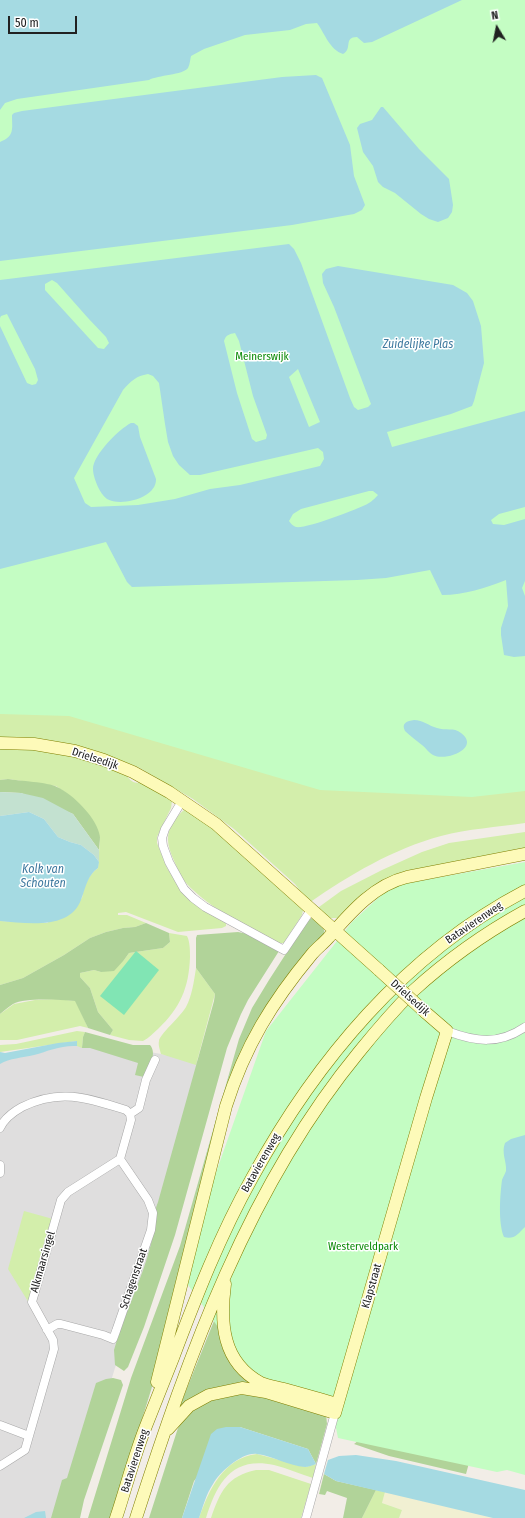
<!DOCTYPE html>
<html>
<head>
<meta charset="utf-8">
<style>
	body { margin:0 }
	#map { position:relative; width:525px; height:1518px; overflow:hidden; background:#f2ede7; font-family:"Fira Sans Condensed",sans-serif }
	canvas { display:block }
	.north { position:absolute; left:477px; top:8px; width:40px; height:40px; -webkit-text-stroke:3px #fff; paint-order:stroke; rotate:350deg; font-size:11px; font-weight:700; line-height:16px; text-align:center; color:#212121 }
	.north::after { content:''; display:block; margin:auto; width:14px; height:18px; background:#212121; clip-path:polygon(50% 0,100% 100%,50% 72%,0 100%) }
	.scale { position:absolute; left:8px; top:16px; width:69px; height:18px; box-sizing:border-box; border:2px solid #212121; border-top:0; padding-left:5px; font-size:12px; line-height:14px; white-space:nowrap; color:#212121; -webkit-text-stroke:3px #fff; paint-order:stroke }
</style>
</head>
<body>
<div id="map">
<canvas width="525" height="1518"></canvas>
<div class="north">N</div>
<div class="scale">50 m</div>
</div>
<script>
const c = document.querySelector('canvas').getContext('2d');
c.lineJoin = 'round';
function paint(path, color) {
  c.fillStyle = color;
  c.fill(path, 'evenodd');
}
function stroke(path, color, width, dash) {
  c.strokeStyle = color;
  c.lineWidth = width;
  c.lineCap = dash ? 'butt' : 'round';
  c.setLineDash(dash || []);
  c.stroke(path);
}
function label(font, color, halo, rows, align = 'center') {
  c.font = font + ' "Fira Sans Condensed",sans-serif';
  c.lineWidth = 3;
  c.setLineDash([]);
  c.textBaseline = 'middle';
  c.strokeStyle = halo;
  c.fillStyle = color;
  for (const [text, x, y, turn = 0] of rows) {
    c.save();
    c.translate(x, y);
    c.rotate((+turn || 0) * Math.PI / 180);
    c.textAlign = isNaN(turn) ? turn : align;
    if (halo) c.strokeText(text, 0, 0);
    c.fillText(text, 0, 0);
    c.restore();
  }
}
paint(new Path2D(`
	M63 1045 133 1049 206 1062 172 1186 68 1518H0V1057Z`), '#dfdede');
paint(new Path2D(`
	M385 1492 452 1508 493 1518H399L402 1510 382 1503Z`), '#f1f0d2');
paint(new Path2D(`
	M0 569 455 791 525 786V823C497 827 468 829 441 836 393 849 349 875 309 903L295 884 234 829 193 799 138 767 100 753 0 737Z
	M0 747H18L87 758 127 776C134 786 138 781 147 784 154 786 166 797 172 801L171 808 157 837V843L167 868 182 892 226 923V926L222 928 178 932 126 912 118 913V915H127L146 923 135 927 123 928 106 932 90 938 64 955 23 978 0 985V921L47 923 82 898C84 886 88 875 98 868L100 837 66 793 56 786 8 779 0 780Z
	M184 810H188L195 813 303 910 302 915 284 943H278C246 925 211 910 186 883 180 876 176 865 172 856 164 837 168 824 184 810Z
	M525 832V852L398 875 341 918H329L320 912 319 907 341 891 382 870 422 852 449 843Z
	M169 933 187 936C190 942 190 950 190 957 189 988 180 1008 158 1029 153 1033 149 1038 143 1041L129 1040 110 1035 113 1030 98 1012 90 988 80 977V973L94 970 101 972 124 960 129 953 163 948 170 942Z
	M196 968 215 994 196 1065 161 1054C160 1050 158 1045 159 1041 159 1035 181 1016 186 1007 192 996 194 981 196 968Z
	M56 999 76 1001 88 1028 80 1026 17 1040H0V1014L14 1004 35 1000Z
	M77 1031 85 1032 83 1037 82 1048 77 1046V1041L0 1052V1045L16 1044Z
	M24 1211 53 1219 29 1303 8 1269Z
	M257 1454 306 1467 316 1464 313 1478C300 1474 287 1468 274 1465 232 1456 217 1483 206 1518H199C209 1490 223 1458 257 1454Z
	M256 1470H269L311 1484 301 1518H211C220 1492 227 1476 256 1470Z
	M376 1490 385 1492 382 1503 402 1510 399 1518H362Z`), '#d3eeab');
paint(new Path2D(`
	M8 779C19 781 48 782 57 787 73 794 98 819 100 837 100 841 99 846 99 850L73 814 21 793 0 792V780Z
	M312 918C320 922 324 925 325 935L251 1037 164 1348 135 1442 113 1518H88L131 1378 180 1246 239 1039 252 1008 269 980 307 921Z
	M146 923 169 933 170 942 163 948 129 953 124 960 114 971 101 972 94 970 80 973V977L90 988 98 1012 113 1030 110 1035 88 1028 75 1001C60 1000 26 997 13 1004 8 1007 4 1011 0 1014V985L23 978 64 955 90 938 106 932 123 928 135 927Z
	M238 932 248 934 279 951 248 1000 241 1014 227 1048 175 1235 144 1327 128 1367 124 1371 115 1365 114 1350C124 1314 142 1280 151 1244 154 1231 153 1213 158 1202L214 1001 215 994 196 968V938L197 935Z
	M85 1032 133 1045H150C157 1053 150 1065 147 1075L144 1077 135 1075 138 1063 90 1048H82L83 1037Z
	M218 1311 256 1383 248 1385 177 1413Z
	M113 1378 121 1380 123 1385 84 1500 80 1518H51L62 1480 67 1478 96 1383 106 1379Z
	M246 1390 326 1414 327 1424 316 1464 308 1449 240 1427 194 1481 182 1518H149L177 1431 182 1418 203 1401Z
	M363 1437 469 1463 466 1474 389 1456 354 1444Z
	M324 1474 336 1481 376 1490 362 1518H343L347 1498 327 1491 325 1495 319 1494Z`), '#b1d399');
paint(new Path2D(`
	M0 792 21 793 43 798 73 814 99 850V862L94 855 81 845 70 842 58 837 44 819 29 812 0 816Z`), '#c3e1d0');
paint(new Path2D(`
	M0 0H525V791L472 797 320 790 69 716 0 714Z
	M525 862V1475L507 1470 497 1472 338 1438 332 1408 262 1389 186 1282 207 1198 266 1031 352 922 391 886Z`), '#c4fdc3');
paint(new Path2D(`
	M136 951 159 970 124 1015 100 996Z`), '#81e5b4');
paint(new Path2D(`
	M0 0H462L372 42 364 43 357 37C343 37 353 49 343 54 330 50 325 34 317 23L306 24 290 30 245 35 204 49 191 56C190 60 190 64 188 68 183 75 158 75 149 80L17 99 5 103 0 110Z
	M316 75 322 78 350 145 354 176 365 205 362 210 354 214 292 225 0 261V142C15 136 12 129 12 115L14 113 22 111 282 77Z
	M381 107H383L419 149 449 179 453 205 452 212 448 218 438 222 429 219 421 214 395 193 383 187 378 182 373 166 363 152 357 128 360 124 372 120Z
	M289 244 294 249 301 263 350 398 354 407 358 410 368 407 371 404 334 307 323 283 322 274 326 269 338 266 453 285 467 293 473 301 481 326 484 363 474 401 472 406 451 414 387 432 392 447 525 411V507L499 514 491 520 493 524 504 525 525 519V581L522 588 525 596V656L514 657 504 655 501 635V628L508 606 506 580C485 588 465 595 442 595L430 570 386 578 357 580 132 587 127 582 106 542 0 569V326L27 383 32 385 36 384 38 380 35 369 7 314 1 316 0 318V280ZM52 280 57 283 88 318 106 337 109 343 104 349 98 348 45 290V284ZM235 333 239 341 253 396 267 435 266 439 256 442 252 439 237 393 224 341C226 335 229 334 235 333ZM298 369 320 422 309 427 289 377ZM148 374 153 376 159 383 165 424 168 442 173 456 179 465 190 475H200L318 448 323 452 324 459 320 466 240 485 210 489 175 499 138 505 91 507 85 503 74 478 123 390C131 381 136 376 148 374ZM369 491H373L378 495C374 500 368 504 363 506 352 511 306 529 296 527 293 526 291 524 289 521L293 514 301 509Z
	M131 423H134L138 426 140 437 156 479C157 498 121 507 107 499 103 496 100 491 98 487 96 482 93 475 93 469 93 455 119 429 131 423Z
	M414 720C423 720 429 726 437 728 445 731 454 727 461 733 481 748 446 762 433 755 429 753 426 748 422 745 416 740 410 736 405 731 401 723 407 721 414 720Z
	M29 812 44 819 58 837 70 842 81 845 94 855 99 862 98 868C88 875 86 886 82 897 72 931 27 923 0 921V816Z
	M77 1041V1046C61 1045 48 1051 34 1055 22 1058 10 1058 0 1064V1052L5 1053 58 1043Z
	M525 1135V1227C518 1234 514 1240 504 1237 498 1223 500 1195 502 1180 503 1177 505 1174 506 1171 507 1162 501 1153 505 1143L511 1139Z
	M226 1427H240L308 1449 316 1464C313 1465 308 1467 305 1467 289 1466 273 1456 257 1454 242 1452 220 1472 213 1484 206 1494 203 1507 199 1518H182L211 1434 217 1429Z
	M356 1455 396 1461 525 1490V1518H493L336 1481 324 1474 328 1460 339 1456Z
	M45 1511 46 1518H24L36 1512Z`), '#a5dae2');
const street = new Path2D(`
	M182 801 165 829 162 838 163 846 169 862 184 889 193 898 205 907 284 950 311 910
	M447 1031C476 1042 499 1045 525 1027
	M130 1114 139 1108 146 1080 155 1060
	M0 1128C4 1119 13 1112 22 1107 60 1088 88 1098 126 1110L130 1114 131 1120 120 1159 68 1192 61 1200 32 1302 53 1340 54 1349 25 1450 0 1466
	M0 1165V1173
	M47 1330 57 1324H61L103 1335 113 1339 116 1331 151 1230 153 1213 148 1200 120 1159
	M0 1425 29 1436
	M306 1518 335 1413`);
const secondary = new Path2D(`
	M0 743 34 744 75 751 104 760 133 772 169 792 216 824 379 970
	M225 1284C220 1323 222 1362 261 1383 268 1386 277 1387 284 1389 302 1394 320 1399 337 1404
	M157 1382 226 1106C245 1046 272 1002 312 954 317 948 324 943 329 937 351 912 374 885 407 877L525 854
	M168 1429 189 1406 209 1395 242 1388 266 1392 335 1413 426 1098 447 1031 425 1012
	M116 1518C126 1488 134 1456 146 1426 155 1403 164 1381 173 1358 196 1297 220 1235 252 1178 316 1061 405 954 525 891
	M136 1518C189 1354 248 1187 359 1052 376 1031 394 1010 413 991 447 960 485 933 525 911`);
stroke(street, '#a8a8a8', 9);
stroke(secondary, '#808000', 13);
stroke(street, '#fff', 8);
stroke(secondary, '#fdfab9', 12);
const secondaryBridge = new Path2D(`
	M379 970 425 1012`);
stroke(secondaryBridge, '#808000', 13, []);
stroke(secondaryBridge, '#fdfab9', 12);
label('11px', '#088905', '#fff', [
	["Meinerswijk",262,357],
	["Westerveldpark",363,1247]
]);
label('11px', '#212121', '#fff', [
	["Drielsedijk",95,759,18],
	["Batavierenweg",474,923,-34],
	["Drielsedijk",410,998,42],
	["Batavierenweg",261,1163,-60],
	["Alkmaarsingel",43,1262,-74],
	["Schagenstraat",134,1279,-71],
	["Klapstraat",372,1286,-74],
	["Batavierenweg",135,1461,-72]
]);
label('italic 12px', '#3e799f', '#fff', [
	["Zuidelijke Plas",418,345],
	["Kolk van",43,870],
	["Schouten",43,884]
]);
</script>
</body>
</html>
